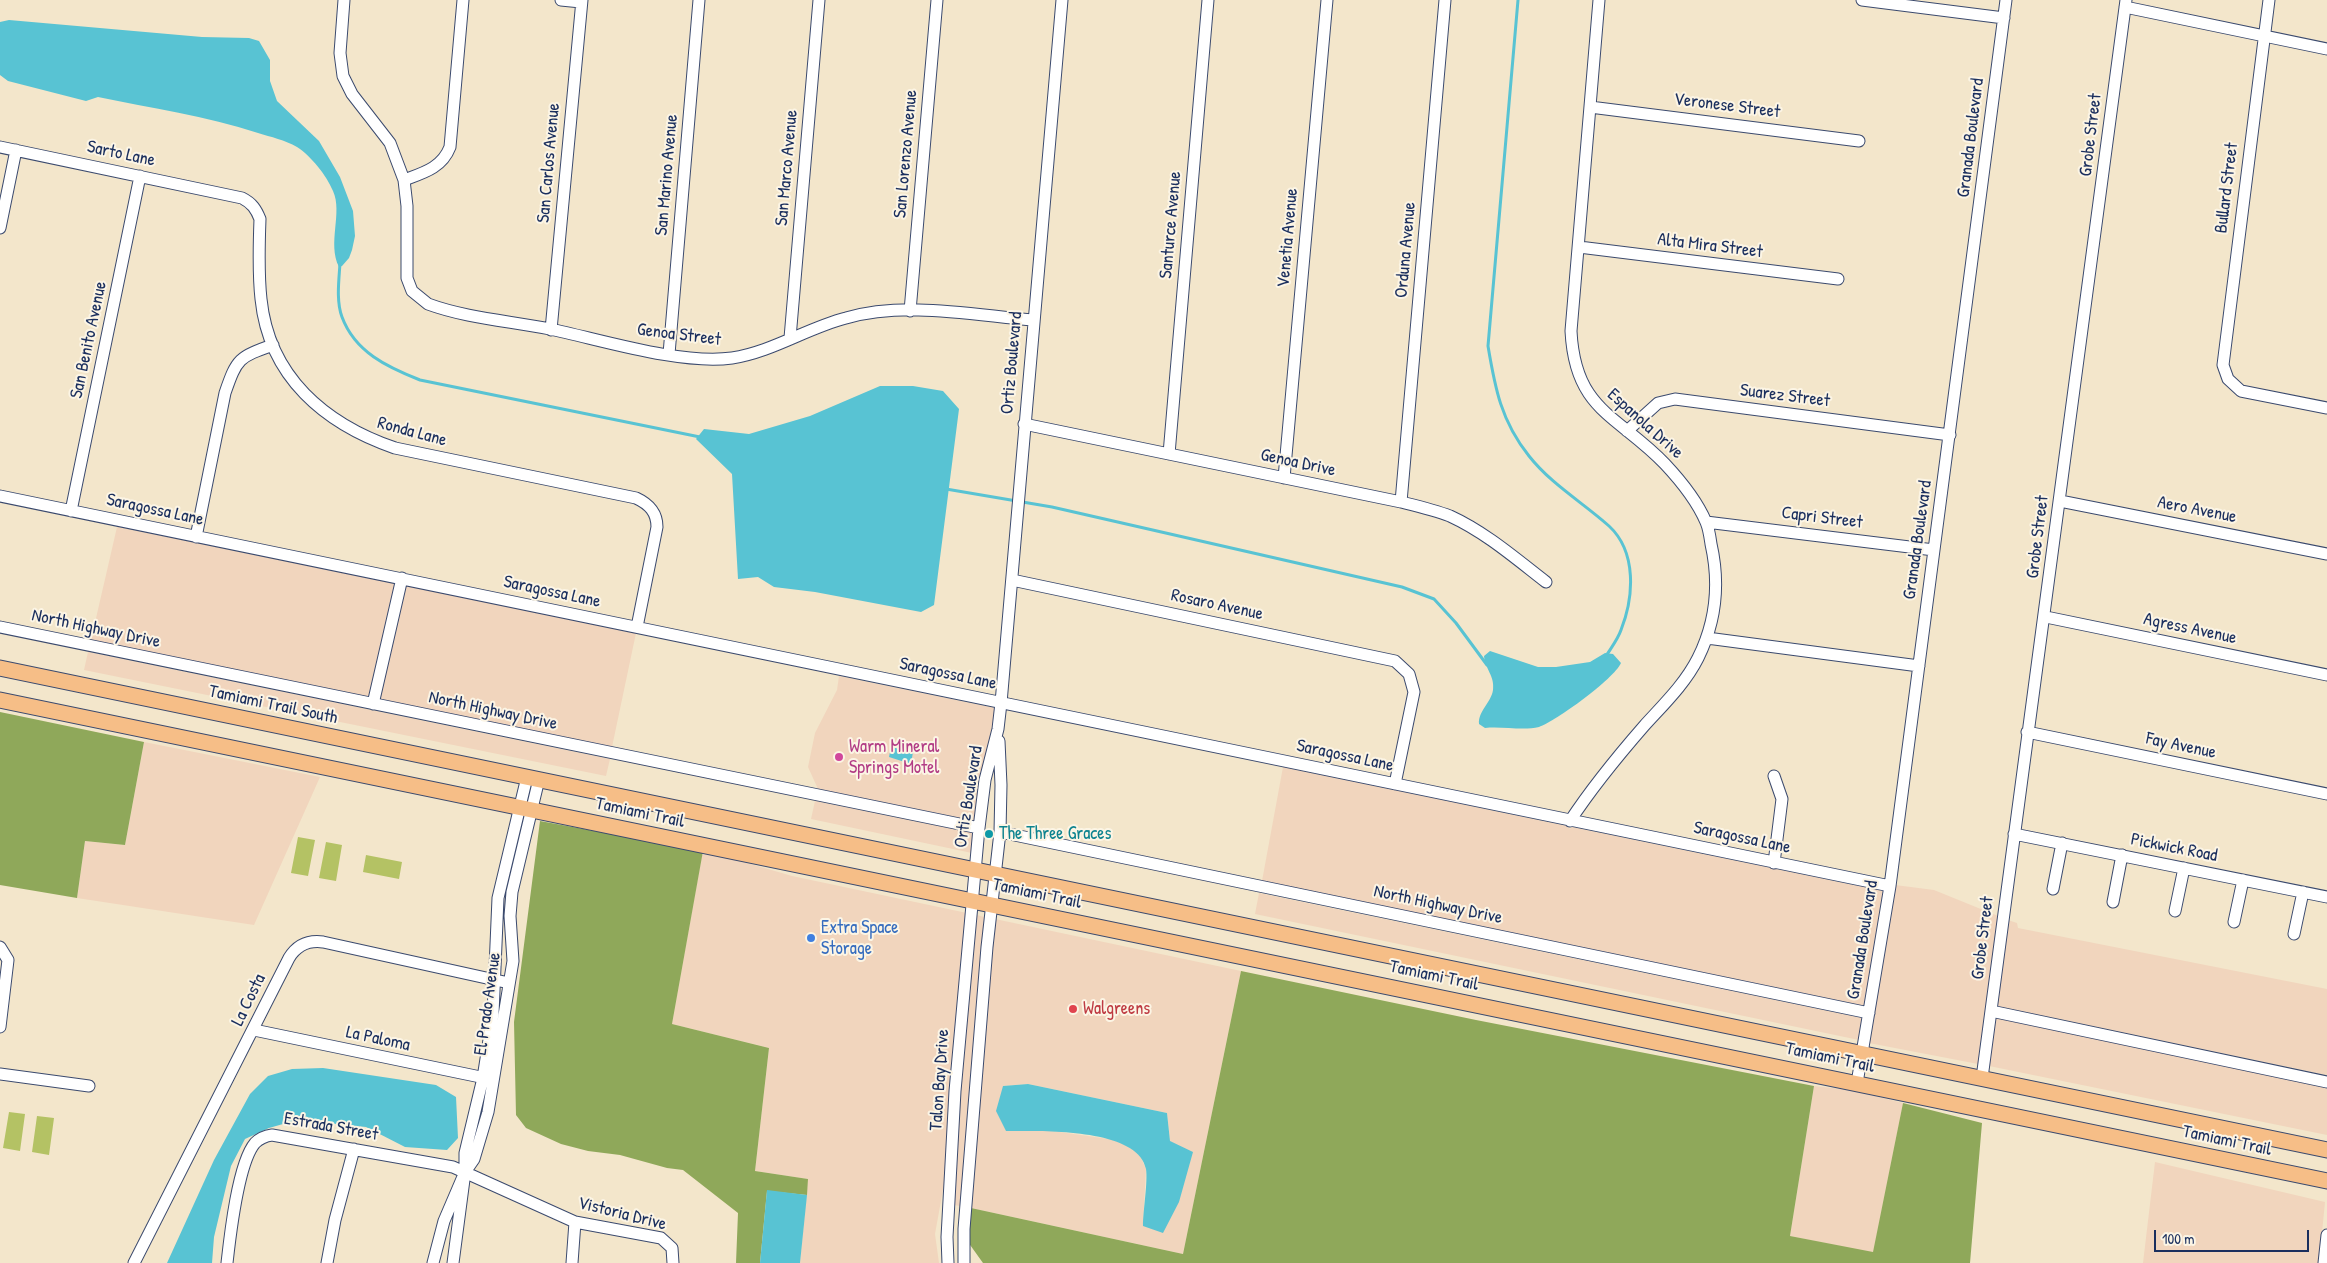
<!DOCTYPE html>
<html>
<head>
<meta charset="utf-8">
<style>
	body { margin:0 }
	#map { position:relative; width:2327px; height:1263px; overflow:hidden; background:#f3e6cb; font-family:"Patrick Hand",sans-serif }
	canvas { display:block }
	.scale { position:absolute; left:2154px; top:1230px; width:155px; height:22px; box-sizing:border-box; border:2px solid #1b2f5e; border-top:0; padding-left:6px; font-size:15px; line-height:18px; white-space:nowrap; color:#1b2f5e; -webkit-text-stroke:4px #fcf5e5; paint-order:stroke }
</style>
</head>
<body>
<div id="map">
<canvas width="2327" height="1263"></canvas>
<div class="scale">100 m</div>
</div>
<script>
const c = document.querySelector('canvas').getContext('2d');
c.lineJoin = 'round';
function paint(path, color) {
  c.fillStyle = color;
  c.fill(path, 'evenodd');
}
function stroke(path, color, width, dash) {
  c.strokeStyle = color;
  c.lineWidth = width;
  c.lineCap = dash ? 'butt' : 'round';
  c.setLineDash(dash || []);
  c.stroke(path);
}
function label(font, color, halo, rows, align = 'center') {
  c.font = font + ' "Patrick Hand",sans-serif';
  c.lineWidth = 4;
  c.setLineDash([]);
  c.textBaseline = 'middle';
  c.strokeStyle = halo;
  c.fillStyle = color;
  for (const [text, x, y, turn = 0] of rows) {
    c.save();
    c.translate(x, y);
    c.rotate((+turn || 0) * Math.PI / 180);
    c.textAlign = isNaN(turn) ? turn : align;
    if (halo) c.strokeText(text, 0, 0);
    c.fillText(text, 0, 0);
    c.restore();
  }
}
paint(new Path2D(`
	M117 527 395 583 369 697 91 640Z
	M405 585 636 633 612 747 380 699Z
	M88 652 610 759 606 776 84 670Z
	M839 676 995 708 975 821 818 789 808 767 815 733 837 690Z
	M144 742 320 777 254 925 77 898 85 841 125 845Z
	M1283 767 1567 826 1570 829 1572 827 1883 891 1865 1006 1262 881Z
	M815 801 974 833 972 853 811 819Z
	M713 853 792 876 967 913 949 1090 944 1184 935 1234 939 1263H800L808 1179 755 1171 769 1048 672 1024 702 855Z
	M1895 885 1934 890 1998 916 1978 1064 1869 1043Z
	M1259 893 1862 1018 1859 1040 1255 914Z
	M977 915 984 917 960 1206 954 1205 960 1091Z
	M995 919 1241 971 1183 1254 971 1208ZM1028 1084 1167 1113 1170 1141 1143 1226 1146 1169 1139 1153 1116 1140 1053 1131H1006L1003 1086Z
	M2008 920 2017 923 2018 928 2327 989V1075L1997 1006Z
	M1995 1018 2327 1087V1135L1989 1066Z
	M1814 1086 1851 1090 1903 1103 1873 1253 1790 1236Z
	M2155 1162 2325 1202 2319 1263H2143Z`), '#f1d5bd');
paint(new Path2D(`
	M298 837 315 840 308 876 291 873Z
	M326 842 342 845 336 881 319 878Z
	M366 855 402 862 399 879 363 872Z
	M9 1112 25 1114 20 1151 3 1148Z
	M37 1116 54 1118 49 1155 32 1152Z`), '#b4c264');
paint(new Path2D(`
	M0 712 144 742 125 845 85 841 77 898 0 885Z
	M540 821 703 851 672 1024 769 1048 755 1171 808 1179 807 1195 767 1191 760 1263H736L738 1213 683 1170 667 1168 620 1155 588 1151 561 1144 526 1128 516 1115 514 1022Z
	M1241 971 1476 1020 1814 1086 1790 1236 1873 1252 1903 1103 1982 1123 1970 1263H983L968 1242 971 1208 1183 1254Z`), '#8fa85a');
paint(new Path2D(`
	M9 20 202 37 249 38 259 41 270 60V81L277 101 319 141 340 177 353 211 355 236 352 250 349 258 342 266 339 267C327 243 343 213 333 191 327 176 311 156 297 147 285 140 271 137 258 133 206 116 151 108 98 97L86 101 8 81 0 75V22Z
	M880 386H913L943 391 959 409 934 605 921 612 815 592 774 587 758 577 738 579 732 474 696 439 704 429 749 434 810 416Z
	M1490 651 1538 667H1556L1590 662 1605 653 1613 654 1621 663C1614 679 1556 721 1539 727 1523 731 1502 726 1485 728L1479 724C1478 711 1491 703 1493 690 1495 676 1485 669 1484 656Z
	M891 747 913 752 911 764 889 757Z
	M323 1068 436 1085 456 1097 458 1138 447 1150 405 1147 366 1127 297 1120 269 1128 245 1139 231 1166 214 1237 212 1263H167L214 1160 250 1094 268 1076 292 1069Z
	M1028 1084 1167 1113 1170 1141 1193 1152 1179 1202 1163 1233 1143 1226C1143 1211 1148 1182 1146 1169 1138 1127 1038 1131 1006 1131L996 1111 1003 1086Z
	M767 1190 807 1195 800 1263H760Z`), '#58c3d3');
stroke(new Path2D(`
	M1518 0 1488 346C1495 388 1501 421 1529 456 1551 484 1582 502 1609 526 1637 552 1634 597 1621 630 1618 639 1611 648 1606 656
	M340 263C339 280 336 301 342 317 355 352 387 367 420 380L700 437
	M946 489 1052 507 1402 587 1434 599 1456 623 1487 665`), '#58c3d3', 3);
const minor = new Path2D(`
	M344 0 340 53 343 76 352 94 390 143 404 180 407 206V278L412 291 428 304C466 318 510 321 550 329 602 340 681 365 732 358 772 352 807 328 846 318 905 301 973 315 1034 320
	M561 0 581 2
	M1862 0 2004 18
	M2269 0 2223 365 2228 379 2241 391 2327 408
	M2125 7 2327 49
	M1590 107 1859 141
	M0 147 242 198C252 203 256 209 260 219 259 245 258 272 261 299 269 377 325 424 395 448L636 498C649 504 657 512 657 527L637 627
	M404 180C423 173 442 168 450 147L463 0
	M0 228 16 150
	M1579 247 1838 279
	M910 311 937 0
	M551 330 582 0
	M790 338 819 0
	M669 354 699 0
	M1024 424 1401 502C1417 506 1434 510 1450 516 1485 532 1515 558 1546 582
	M1627 431 1658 403 1675 399 1950 435
	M1169 454 1208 0
	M1284 478 1327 0
	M0 496 1890 886
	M2060 501 2327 554
	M1401 502 1445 0
	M71 511 140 176
	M1706 522 1934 550
	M196 537 225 393C237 358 239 357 273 345
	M1012 580 1395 661 1409 674 1414 692 1395 784
	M2046 617 2327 675
	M0 627 979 828
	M1707 638 1919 666
	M373 704 402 578
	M2027 732 2327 794
	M1774 776 1782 799 1774 863
	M1570 821C1593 786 1617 757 1644 726 1663 705 1685 684 1698 658 1716 622 1720 584 1711 544 1710 537 1709 529 1706 522 1697 501 1680 480 1665 464 1618 415 1575 411 1571 331L1599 0
	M1000 832 1869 1013
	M2014 834 2327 897
	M2053 889 2062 843
	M2113 902 2122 855
	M2175 911 2184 868
	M2234 922 2243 880
	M2294 934 2303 892
	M0 947 8 960 0 1027
	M1991 1011 2327 1082
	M254 1030 490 1079
	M0 1074 89 1086
	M1982 1078C2030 719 2081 360 2126 0
	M1857 1083 1890 886 2006 0
	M134 1263 289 958C297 945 308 940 323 942L509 983
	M227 1263C230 1236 238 1163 255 1143 260 1138 265 1136 272 1135L453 1167 575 1222 661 1238 672 1248 673 1263
	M327 1263 335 1220 354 1149
	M433 1263 444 1221 465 1172 474 1159 488 1112 513 961 510 916 512 892 539 779
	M453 1263 465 1172V1153L483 1078 493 1014 498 898 527 777
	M572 1263 575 1222
	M948 1263 947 1237 955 1091 979 828 985 780 998 729 1001 703 1062 0
	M964 1263V1229L987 947 1000 832 1001 785 999 741
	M2324 1263 2327 1235`);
const major = new Path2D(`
	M0 668 2327 1150
	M0 700 2327 1181`);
stroke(minor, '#3b4a6e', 13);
stroke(major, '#3b4a6e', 17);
stroke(minor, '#fff', 11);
stroke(major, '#f6be87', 15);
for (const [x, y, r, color] of [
	[839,757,5,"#d1479c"],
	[989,834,5,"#0f9aa8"],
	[811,938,5,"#3f7fe0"],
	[1073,1009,5,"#e0444e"]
]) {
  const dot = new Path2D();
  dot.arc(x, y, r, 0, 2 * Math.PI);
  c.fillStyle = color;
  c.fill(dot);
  stroke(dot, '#fcf5e5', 2);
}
label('18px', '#1b2f5e', '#fcf5e5', [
	["Veronese Street",1727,106,7],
	["Grobe Street",2091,135,-83],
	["Granada Boulevard",1971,138,-83],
	["Sarto Lane",121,154,12],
	["San Lorenzo Avenue",906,154,-85],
	["San Carlos Avenue",549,163,-85],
	["San Marco Avenue",787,168,-85],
	["San Marino Avenue",667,175,-85],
	["Bullard Street",2227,188,-83],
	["Santurce Avenue",1171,225,-85],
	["Venetia Avenue",1288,238,-85],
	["Alta Mira Street",1710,246,7],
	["Orduna Avenue",1406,250,-85],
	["Genoa Street",679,335,7],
	["San Benito Avenue",89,340,-78],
	["Ortiz Boulevard",1012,363,-85],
	["Suarez Street",1785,396,7],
	["Espanola Drive",1645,424,42],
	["Ronda Lane",412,432,15],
	["Genoa Drive",1298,463,12],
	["Saragossa Lane",155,510,12],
	["Aero Avenue",2197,510,11],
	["Capri Street",1822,518,7],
	["Grobe Street",2038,537,-83],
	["Granada Boulevard",1918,540,-82],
	["Saragossa Lane",552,592,12],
	["Rosaro Avenue",1217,605,12],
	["North Highway Drive",96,629,12],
	["Agress Avenue",2190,629,12],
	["Saragossa Lane",948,674,12],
	["Tamiami Trail South",273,705,12],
	["North Highway Drive",493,711,12],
	["Fay Avenue",2181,746,12],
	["Saragossa Lane",1345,756,12],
	["Ortiz Boulevard",969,797,-81],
	["Tamiami Trail",640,813,12],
	["Saragossa Lane",1742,838,12],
	["Pickwick Road",2174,848,11],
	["Tamiami Trail",1037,894,12],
	["North Highway Drive",1438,905,12],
	["Grobe Street",1983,938,-83],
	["Granada Boulevard",1863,940,-81],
	["Tamiami Trail",1434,976,12],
	["La Costa",249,1000,-64],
	["El Prado Avenue",488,1004,-82],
	["La Paloma",378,1039,12],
	["Tamiami Trail",1830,1058,12],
	["Talon Bay Drive",940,1080,-86],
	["Estrada Street",331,1127,10],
	["Tamiami Trail",2227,1141,12],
	["Vistoria Drive",622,1214,14]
]);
label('18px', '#b23c85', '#fcf5e5', [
	["Warm Mineral",849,747],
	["Springs Motel",849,768]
], 'left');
label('18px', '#0d838f', '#fcf5e5', [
	["The Three Graces",999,834]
], 'left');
label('18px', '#366cbe', '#fcf5e5', [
	["Extra Space",821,928],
	["Storage",821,949]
], 'left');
label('18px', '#be3a42', '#fcf5e5', [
	["Walgreens",1083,1009]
], 'left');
</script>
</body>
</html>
